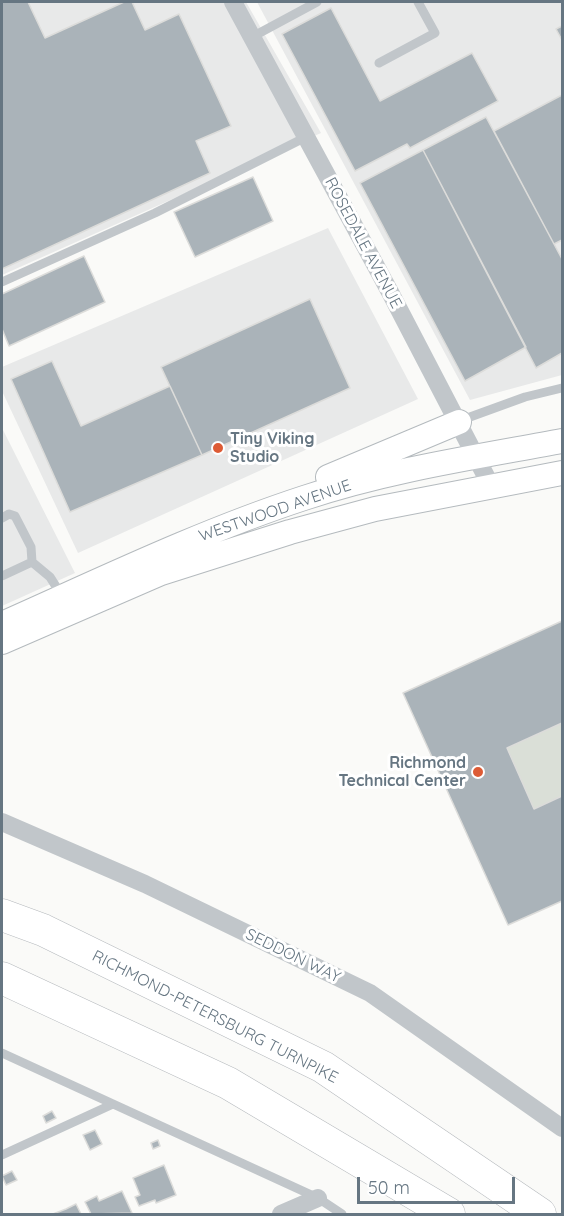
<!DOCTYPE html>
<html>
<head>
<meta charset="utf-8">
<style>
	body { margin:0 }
	#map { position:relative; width:564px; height:1216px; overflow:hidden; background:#fafaf8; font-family:Quicksand,sans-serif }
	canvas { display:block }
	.frame { position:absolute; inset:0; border:3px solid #667682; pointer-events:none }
	.scale { position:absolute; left:357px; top:1177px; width:158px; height:27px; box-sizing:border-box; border:3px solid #667682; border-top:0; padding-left:8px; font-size:18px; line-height:21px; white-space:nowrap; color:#667682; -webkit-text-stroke:4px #fff; paint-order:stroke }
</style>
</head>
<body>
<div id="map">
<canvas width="564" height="1216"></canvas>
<div class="frame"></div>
<div class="scale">50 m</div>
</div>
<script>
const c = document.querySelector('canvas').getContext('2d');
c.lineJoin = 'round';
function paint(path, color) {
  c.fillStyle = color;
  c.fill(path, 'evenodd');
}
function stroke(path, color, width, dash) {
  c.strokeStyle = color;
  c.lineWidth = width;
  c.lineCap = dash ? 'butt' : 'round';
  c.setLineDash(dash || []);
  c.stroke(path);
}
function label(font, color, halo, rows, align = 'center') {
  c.font = font + ' Quicksand,sans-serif';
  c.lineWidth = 6;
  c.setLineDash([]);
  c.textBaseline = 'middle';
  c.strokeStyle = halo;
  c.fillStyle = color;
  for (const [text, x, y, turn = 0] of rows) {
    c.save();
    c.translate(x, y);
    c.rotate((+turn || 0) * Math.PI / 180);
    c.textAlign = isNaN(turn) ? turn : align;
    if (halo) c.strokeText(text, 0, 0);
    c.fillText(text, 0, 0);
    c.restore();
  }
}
paint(new Path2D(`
	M2 2H246L321 133 2 275Z
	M257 2H562V375L470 400Z
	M328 228 418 399 78 553 2 391V367Z
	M2 428 75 573 2 606Z`), '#e8e9e9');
paint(new Path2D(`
	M562 723V796L534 809 507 748Z`), '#dadfd7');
const building = new Path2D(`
	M2 2H28L45 38 124 2H132L145 30 179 14 231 126 196 141 210 173 2 269Z
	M331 8 380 101 472 53 498 101 410 148 407 144 355 171 282 34Z
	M562 26V40L556 29Z
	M562 95V240L554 244 494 131Z
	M486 117 562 259V353L536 368 423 150Z
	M423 150 526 347 465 381 360 183Z
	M253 177 273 221 195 257 174 212Z
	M84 256 105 302 9 346 2 329V294Z
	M310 299 350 388 202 455 161 367Z
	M52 361 81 426 170 386 202 455 70 512 11 379Z
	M562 621V723L507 748 534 809 562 796V901L508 925 403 693Z
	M52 1111 56 1118 46 1123 43 1116Z
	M95 1130 102 1144 90 1150 83 1135Z
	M158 1140 160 1146 153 1149 151 1143Z
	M164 1165 176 1195 156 1203 155 1200 139 1206 135 1197 140 1195 133 1178Z
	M12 1171 17 1180 6 1185 2 1176Z
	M122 1191 132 1213 91 1214 85 1202 97 1196 99 1201Z
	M76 1204 81 1214H53L66 1209Z`);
paint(building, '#aab3b9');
stroke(building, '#dcdcda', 1.5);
const secondary = new Path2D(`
	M328 477 459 422
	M2 624C101 580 200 532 304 498 388 470 476 457 562 441
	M2 642 161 573 290 532 375 509 562 473`);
const highway = new Path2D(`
	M2 915 43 930 323 1067 540 1214
	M2 978 228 1083 449 1214`);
stroke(secondary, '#b4babe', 26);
stroke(highway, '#b5b9bd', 33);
stroke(new Path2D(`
	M252 37 317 2
	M379 63 435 33 418 2
	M2 282 155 213 306 137
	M459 421 525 397 562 388
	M2 518 9 514 15 516 31 547 32 562 2 576
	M32 562 50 577 62 596
	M2 1053 318 1198 342 1214
	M2 1155 113 1104`), '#c1c6ca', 9);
stroke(new Path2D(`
	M233 2 391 294 491 486
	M2 822 145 884 370 993 562 1128
	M281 1214 318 1198`), '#c1c6ca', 18);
stroke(secondary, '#fff', 24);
stroke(highway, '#fff', 32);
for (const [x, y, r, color] of [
	[218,448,6,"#dd5b35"],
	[478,772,6,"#dd5b35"]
]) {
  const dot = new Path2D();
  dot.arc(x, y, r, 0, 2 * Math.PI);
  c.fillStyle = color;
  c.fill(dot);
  stroke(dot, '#fff', 2);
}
label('16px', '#667682', '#fff', [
	["ROSEDALE AVENUE",363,243,62],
	["WESTWOOD AVENUE",275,511,-19],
	["SEDDON WAY",293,956,26],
	["RICHMOND-PETERSBURG TURNPIKE",215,1017,27]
]);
label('bold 16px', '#667682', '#fff', [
	["Tiny Viking",230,439],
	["Studio",230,457],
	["Richmond",466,763,"right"],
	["Technical Center",466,781,"right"]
], 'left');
</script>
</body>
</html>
